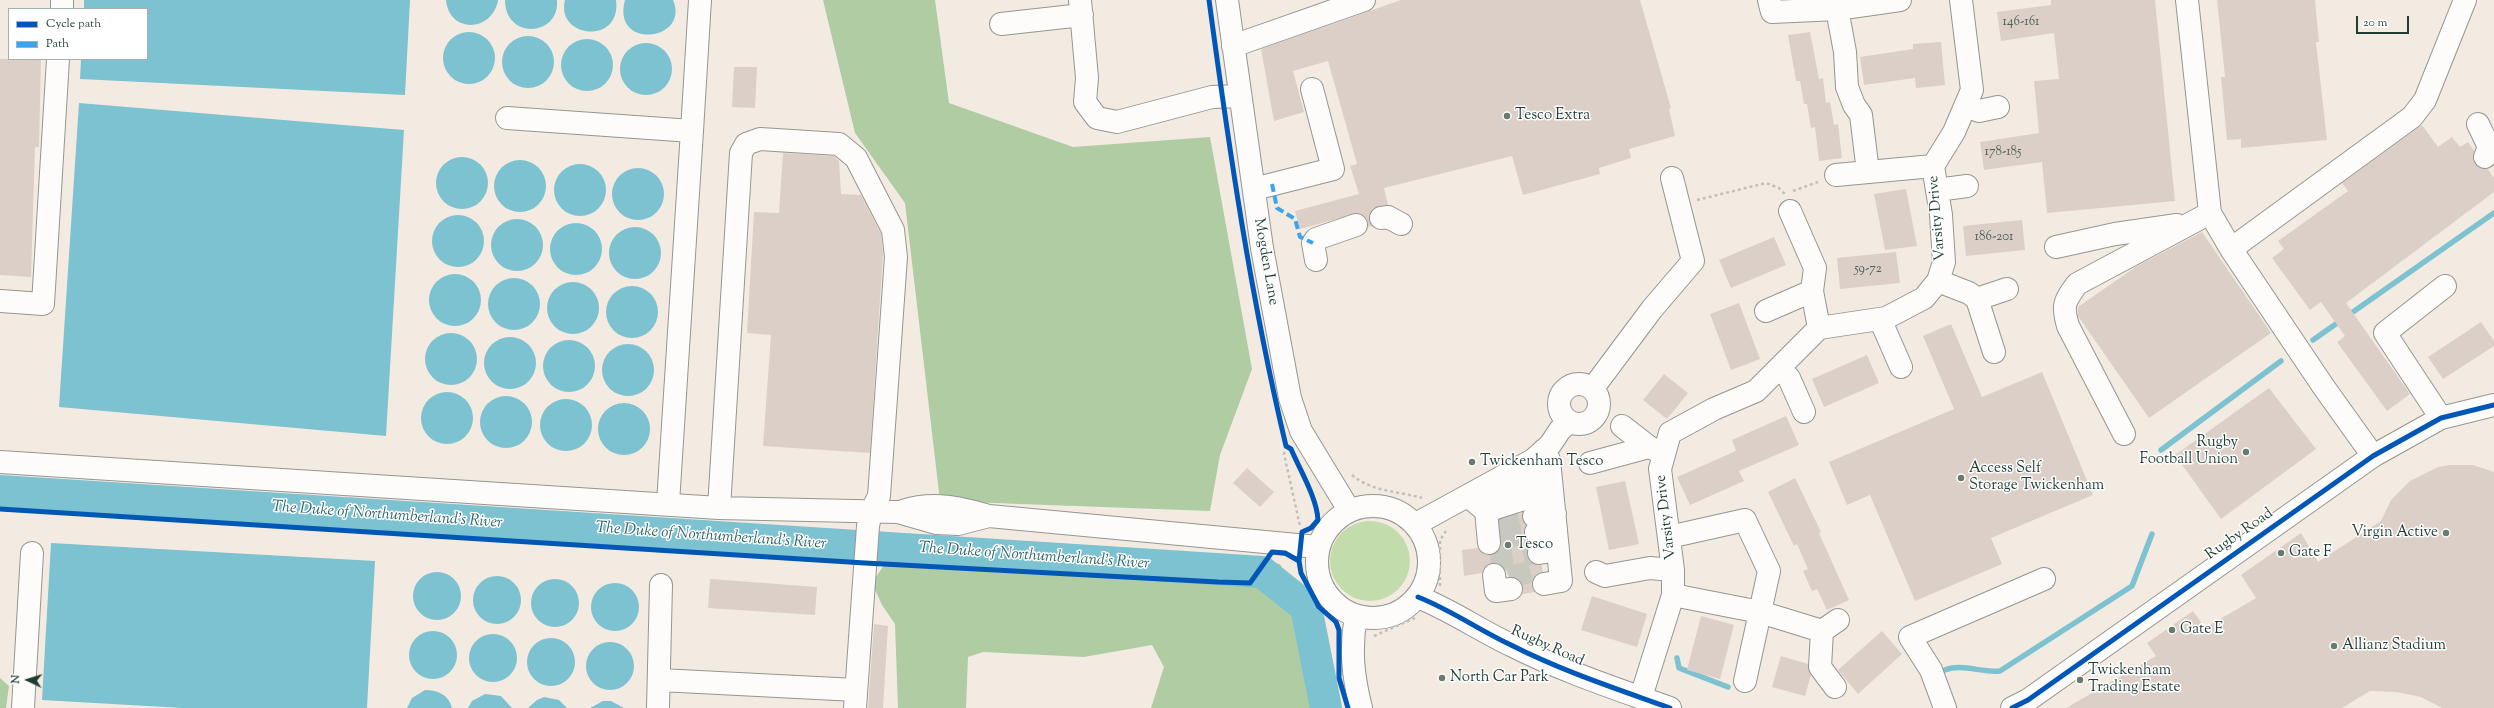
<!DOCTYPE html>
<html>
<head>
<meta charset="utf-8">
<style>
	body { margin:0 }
	#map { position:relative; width:2494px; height:708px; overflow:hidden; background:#f3ebe2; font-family:"Sorts Mill Goudy",serif }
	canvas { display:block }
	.legend { position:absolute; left:8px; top:8px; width:140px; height:52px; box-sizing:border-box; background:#fff; border:1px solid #a5b1ae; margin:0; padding:5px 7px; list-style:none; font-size:12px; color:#1f3d34 }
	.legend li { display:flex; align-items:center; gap:8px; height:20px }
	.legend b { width:20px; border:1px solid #a5b1ae }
	.north { position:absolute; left:8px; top:660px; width:40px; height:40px; -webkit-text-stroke:3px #fff; paint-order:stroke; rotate:274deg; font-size:11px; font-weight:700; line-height:16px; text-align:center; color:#1f3d34 }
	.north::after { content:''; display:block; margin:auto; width:14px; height:18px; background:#1f3d34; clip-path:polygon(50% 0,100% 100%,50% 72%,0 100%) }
	.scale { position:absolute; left:2356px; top:16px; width:53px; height:18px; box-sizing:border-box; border:2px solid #1f3d34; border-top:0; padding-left:5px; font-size:12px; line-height:14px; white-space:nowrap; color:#1f3d34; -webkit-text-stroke:3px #fff; paint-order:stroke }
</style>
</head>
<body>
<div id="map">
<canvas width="2494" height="708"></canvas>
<ul class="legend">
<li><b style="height:5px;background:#0057b8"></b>Cycle path</li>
<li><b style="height:5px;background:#3da4eb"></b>Path</li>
</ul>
<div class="north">N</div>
<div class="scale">20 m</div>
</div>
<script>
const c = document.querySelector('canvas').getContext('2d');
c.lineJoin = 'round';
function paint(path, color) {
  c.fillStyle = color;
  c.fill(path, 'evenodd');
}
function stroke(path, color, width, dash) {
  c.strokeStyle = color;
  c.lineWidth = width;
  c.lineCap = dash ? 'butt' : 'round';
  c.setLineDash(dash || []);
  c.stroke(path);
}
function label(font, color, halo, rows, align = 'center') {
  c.font = font + ' "Sorts Mill Goudy",serif';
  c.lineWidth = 3;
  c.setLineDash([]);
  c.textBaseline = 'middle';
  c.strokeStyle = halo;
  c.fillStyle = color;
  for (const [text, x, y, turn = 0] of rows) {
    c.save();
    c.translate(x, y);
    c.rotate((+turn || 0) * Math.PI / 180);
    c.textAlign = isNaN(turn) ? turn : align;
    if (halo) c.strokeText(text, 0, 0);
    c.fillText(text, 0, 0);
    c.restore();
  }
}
paint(new Path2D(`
	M1330 561a40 40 0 1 1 80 0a40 40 0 1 1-80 0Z`), '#c2dcac');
paint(new Path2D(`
	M823 0H935L949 103 1073 147 1210 137 1252 369 1220 455 1210 511 940 501 905 203 855 133Z
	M890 556 1213 578 1241 559 1280 564 1321 642 1334 708H1151L1164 667 1152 645 1084 657 983 652 968 657 966 708H898L895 624 882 605 872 583Z
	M0 678 9 686 6 708H0Z`), '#b0cca2');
paint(new Path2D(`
	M84 0H410L405 95 80 79 81 59H147V9H84Z
	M446 0H498V1C491 33 449 33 446 0Z
	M557 0C560 37 505 40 505 0Z
	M565 0H616C622 46 555 38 565 0Z
	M625 0H673C691 41 611 51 625 0Z
	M443 58a26 26 0 1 1 52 0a26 26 0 1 1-52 0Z
	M502 62a26 26 0 1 1 52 0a26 26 0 1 1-52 0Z
	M561 65a26 26 0 1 1 52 0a26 26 0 1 1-52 0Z
	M620 69a26 26 0 1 1 52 0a26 26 0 1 1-52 0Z
	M79 103 404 130 386 436 59 407Z
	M436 183a26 26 0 1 1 52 0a26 26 0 1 1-52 0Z
	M494 186a26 26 0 1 1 52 0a26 26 0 1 1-52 0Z
	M554 190a26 26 0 1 1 52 0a26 26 0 1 1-52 0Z
	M612 194a26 26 0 1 1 52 0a26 26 0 1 1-52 0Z
	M432 241a26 26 0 1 1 52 0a26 26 0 1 1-52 0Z
	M491 245a26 26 0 1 1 52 0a26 26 0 1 1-52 0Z
	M550 249a26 26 0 1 1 52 0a26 26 0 1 1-52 0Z
	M609 253a26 26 0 1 1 52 0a26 26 0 1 1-52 0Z
	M429 300a26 26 0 1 1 52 0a26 26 0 1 1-52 0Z
	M488 304a26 26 0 1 1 52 0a26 26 0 1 1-52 0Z
	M547 308a26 26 0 1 1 52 0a26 26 0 1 1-52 0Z
	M606 312a26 26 0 1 1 52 0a26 26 0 1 1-52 0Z
	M425 359a26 26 0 1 1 52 0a26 26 0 1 1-52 0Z
	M484 363a26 26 0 1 1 52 0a26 26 0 1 1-52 0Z
	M543 366a26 26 0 1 1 52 0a26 26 0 1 1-52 0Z
	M602 370a26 26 0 1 1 52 0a26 26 0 1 1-52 0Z
	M421 418a26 26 0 1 1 52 0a26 26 0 1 1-52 0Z
	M480 422a26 26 0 1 1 52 0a26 26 0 1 1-52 0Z
	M540 425a26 26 0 1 1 52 0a26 26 0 1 1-52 0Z
	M598 429a26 26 0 1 1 52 0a26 26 0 1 1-52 0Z
	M51 543 375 561 367 708H182L42 700Z
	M413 596a24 24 0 1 1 48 0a24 24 0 1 1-48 0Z
	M473 600a24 24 0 1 1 48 0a24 24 0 1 1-48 0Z
	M531 603a24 24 0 1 1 48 0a24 24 0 1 1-48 0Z
	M591 607a24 24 0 1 1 48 0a24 24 0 1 1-48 0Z
	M409 655a24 24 0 1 1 48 0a24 24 0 1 1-48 0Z
	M469 658a24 24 0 1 1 48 0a24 24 0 1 1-48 0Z
	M527 662a24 24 0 1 1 48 0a24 24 0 1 1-48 0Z
	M586 666a24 24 0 1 1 48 0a24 24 0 1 1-48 0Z
	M425 690C438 690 449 695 452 708H407L412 698Z
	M485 694 501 696 512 708H468L472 701Z
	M544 697 559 700 567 708H528L537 700Z
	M603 701H611L624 708H590Z`), '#7dc2d0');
stroke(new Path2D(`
	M2313 340 2494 213
	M2161 450 2281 361
	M1677 658 1679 668 1728 687
	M1945 670C1961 663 1982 673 2000 671L2132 586 2152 534`), '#7dc2d0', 5.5);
stroke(new Path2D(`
	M0 491 1262 572 1306 607 1326 708`), '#7dc2d0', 32);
paint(new Path2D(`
	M1401 0H1640L1671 108 1669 109 1675 136 1629 149 1631 158 1599 168 1600 174 1523 195 1512 156 1384 188 1388 205 1373 208 1369 219 1372 226 1368 227 1364 216 1358 213 1300 229 1295 211 1359 194 1350 166 1357 164 1328 61 1293 71 1304 112 1274 121 1261 49Z
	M2051 0H2155L2175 201 2047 213 2042 162 1984 170 1980 142 2039 133 2034 81 2059 79 2054 33 2001 41 1997 12 2051 5Z
	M2217 0H2315L2319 42H2316L2327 140 2241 148V139L2227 140 2221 77H2225Z
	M1810 32 1819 79 1823 78 1826 103 1830 102 1834 125 1838 124 1842 158 1819 161 1815 127 1811 128 1807 104H1804L1800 81H1796L1788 35Z
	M1941 42 1945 85 1916 88 1915 78 1864 85 1860 57 1913 49V44Z
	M0 59H41L39 147H35L31 277 0 275Z
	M734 67H757L755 108 732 107Z
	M2422 125 2438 147 2452 137 2460 147 2468 142 2474 151 2473 158 2475 164 2481 169H2488L2494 178V192L2346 303 2410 394 2387 411 2337 342 2345 336 2321 302 2310 310 2272 258 2284 249 2278 241 2348 191 2342 183Z
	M783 153 834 156 839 161 841 194 861 195 881 234 883 253 870 453 763 446 771 335 747 333 754 212 779 213Z
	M1906 189 1917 246 1885 250 1874 194Z
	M2022 220 2025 250 1966 256 1963 226Z
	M2202 232 2271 333 2149 418 2078 316V307L2137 266Z
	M1774 237 1786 265 1731 288 1719 260Z
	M1896 252 1900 283 1840 289 1837 258Z
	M1739 303 1760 359 1731 370 1710 314Z
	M2481 322 2494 341V346L2443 379 2428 357Z
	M1951 324 1982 397 2042 372 2093 495 1991 538 2002 564 1915 601 1870 495 1847 505 1829 462 1954 409 1923 336Z
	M1867 355 1879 383 1824 407 1812 379Z
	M1664 374 1688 393 1667 419 1643 400Z
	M2269 388 2316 449 2221 519 2175 455Z
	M1786 416 1799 445 1739 471 1744 481 1690 505 1677 477 1736 451 1732 440Z
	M2450 465H2473L2494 472V708H2442L2421 697 2396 692 2370 691 2342 708H2066L2156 656 2147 643 2193 611 2205 628 2256 598 2241 575 2301 533 2318 562 2381 521 2391 500 2410 481 2438 467Z
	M1247 468 1274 492 1260 507 1233 483Z
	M1795 478 1821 532 1819 533 1849 600 1827 610 1817 589 1812 591 1803 571 1808 569 1797 544 1794 546 1768 492Z
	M1625 481 1639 544 1609 550 1596 487Z
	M1522 513V518L1526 525 1524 534 1531 543 1527 555 1534 564 1541 565 1542 572 1536 575 1532 580 1535 592 1522 594 1523 588 1521 582 1515 577H1509L1504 567 1498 563 1487 565 1482 573 1464 576 1462 550 1478 548 1484 554 1496 553 1501 542 1499 520Z
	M710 579 817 587 815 615 708 608Z
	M1592 596 1647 614 1637 647 1581 630Z
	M1701 616 1734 625 1720 679 1687 670Z
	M874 624 888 626 883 708H868Z
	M1882 631 1902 654 1858 694 1838 670Z
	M1781 656 1808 664 1811 675 1805 696 1772 687Z`), '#dccfc8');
stroke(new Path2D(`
	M1497 522 1534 516
	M1500 537 1536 532
	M1491 561 1539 553
	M1509 577 1542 569`), '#c9c8bf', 22, [22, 11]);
const minor = new Path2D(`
	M1080 0 1087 78 1085 102 1097 118 1117 122 1212 97 1239 96
	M1227 0 1262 248 1290 398 1301 431 1349 510
	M1769 0 1772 12 1837 9 1900 0
	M2187 0 2210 213 2231 249
	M62 9V0
	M1837 9 1845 52 1847 87 1854 105 1861 115 1868 172
	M1001 24 1082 15
	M1233 46 1364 0
	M1965 106 1979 111 1998 107
	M507 118 692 131 700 0
	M2478 124 2489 147 2485 157
	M1933 166 1954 132 1972 90 1961 0
	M1254 189 1333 169 1312 89
	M1937 190 1967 186
	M1790 211 1815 268 1812 291
	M1381 218 1388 217 1401 224
	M2056 247 2115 234 2177 225
	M1316 260 1313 243 1316 239 1356 225
	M1938 281 1969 293 1977 299 1994 352
	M1977 299 2007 289
	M0 301 43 304 58 59
	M1880 319 1901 367
	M1819 328 1886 318 1924 298 1938 281 1944 262 1941 215 1933 166 1836 175
	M1779 368 1789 378 1804 412
	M1559 404a20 20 0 1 1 40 0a20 20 0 1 1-40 0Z
	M1593 388 1652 309 1693 261 1672 178
	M2441 418 2385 333 2445 286
	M1622 426 1649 447 1658 451
	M2124 434 2068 326C2062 305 2064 302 2077 284L2210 213
	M2373 456 2323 386 2231 249 2412 117 2425 100 2465 0
	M0 462 719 508 898 512 936 523 958 524 989 516
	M1590 463 1649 447
	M1468 496 1486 511 1552 490
	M1494 497 1550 469
	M668 503 692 131
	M1317 562a56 56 0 1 1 112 0a56 56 0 1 1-112 0Z
	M719 508 741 153 746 144 760 139 839 144 856 158 893 230 896 257 879 496 871 512 868 526 855 708
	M903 511C934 501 960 508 989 516L1318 547
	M1486 511 1489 543
	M1534 516 1555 514
	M1416 524 1533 460 1550 445 1560 430 1569 422
	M1536 532 1556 529
	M1669 537 1745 520 1769 571 1745 681
	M1539 553 1558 550
	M1596 572 1605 576 1650 568 1673 570
	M1494 575 1496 591 1511 589
	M1544 584 1561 581 1549 460 1544 450
	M1673 595V570L1660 469 1670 433 1714 409 1756 391 1819 328 1812 291 1766 311
	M1418 597C1451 610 1479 630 1511 645 1562 671 1617 689 1670 708
	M1356 616C1350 649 1353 676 1361 708
	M1822 631 1820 667 1835 687
	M660 680 856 690
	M1641 697 1673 595 1760 612 1822 631 1838 620
	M23 708 32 553
	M658 708 661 585
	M1945 708 1931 670 1910 637 2044 579
	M2012 708 2028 700 2373 456 2441 418 2494 405`);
stroke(minor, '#949690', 24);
stroke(new Path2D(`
	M1793 191 1818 182
	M1697 200 1766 183 1779 188 1785 194
	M1286 446 1284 454 1300 526
	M1352 475C1372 492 1398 491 1422 498
	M1440 586V540L1446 531
	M1374 636 1415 618`), '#bfc0be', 2.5, [3, 3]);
stroke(minor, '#fdfcfb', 22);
stroke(new Path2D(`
	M1272 184 1277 208 1295 219 1300 237 1313 243`), '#3da4eb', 4, [8, 4]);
stroke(new Path2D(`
	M1209 0C1229 149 1251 299 1286 446L1291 449C1300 470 1317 498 1318 520L1311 528 1302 532 1299 561 1301 573 1319 607 1336 622 1339 630V678L1348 708
	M0 509 865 563 1218 582 1250 583 1272 552 1285 553 1299 561
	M1418 597C1451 610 1479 630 1511 645 1562 671 1617 689 1670 708
	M2012 708 2028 700 2373 456 2441 418 2494 405`), '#0057b8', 5);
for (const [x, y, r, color] of [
	[1507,116,4,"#697a71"],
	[2246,452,4,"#697a71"],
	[1472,462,4,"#697a71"],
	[1961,478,4,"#697a71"],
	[2446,533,4,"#697a71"],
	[1508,545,4,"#697a71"],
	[2281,553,4,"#697a71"],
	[2172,630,4,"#697a71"],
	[2334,646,4,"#697a71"],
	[1442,678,4,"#697a71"],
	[2080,680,4,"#697a71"]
]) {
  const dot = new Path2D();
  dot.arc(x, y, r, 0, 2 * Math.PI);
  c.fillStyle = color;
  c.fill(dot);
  stroke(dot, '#fff', 1.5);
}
label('13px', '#4e6259', null, [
	["146-161",2021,23],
	["178-185",2003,153],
	["186-201",1994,238],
	["59-72",1868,270]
]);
label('15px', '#1f3d34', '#fff', [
	["Tesco Extra",1515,116],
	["Rugby",2238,443,"right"],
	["Football Union",2238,460,"right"],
	["Twickenham Tesco",1480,462],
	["Access Self",1969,469],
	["Storage Twickenham",1969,486],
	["Virgin Active",2438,533,"right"],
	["Tesco",1516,545],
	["Gate F",2289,553],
	["Gate E",2180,630],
	["Allianz Stadium",2342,646],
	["Twickenham",2088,671],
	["Trading Estate",2088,688],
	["North Car Park",1450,678]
], 'left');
label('15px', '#1f3d34', '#fff', [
	["Varsity Drive",1938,218,-95],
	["Mogden Lane",1265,262,80],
	["Varsity Drive",1667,517,-97],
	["Rugby Road",2240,535,-35],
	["Rugby Road",1547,647,24]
]);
label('italic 16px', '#2e6568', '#fff', [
	["The Duke of Northumberland's River",387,516,4],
	["The Duke of Northumberland's River",711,537,4],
	["The Duke of Northumberland's River",1034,557,4]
]);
</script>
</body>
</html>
